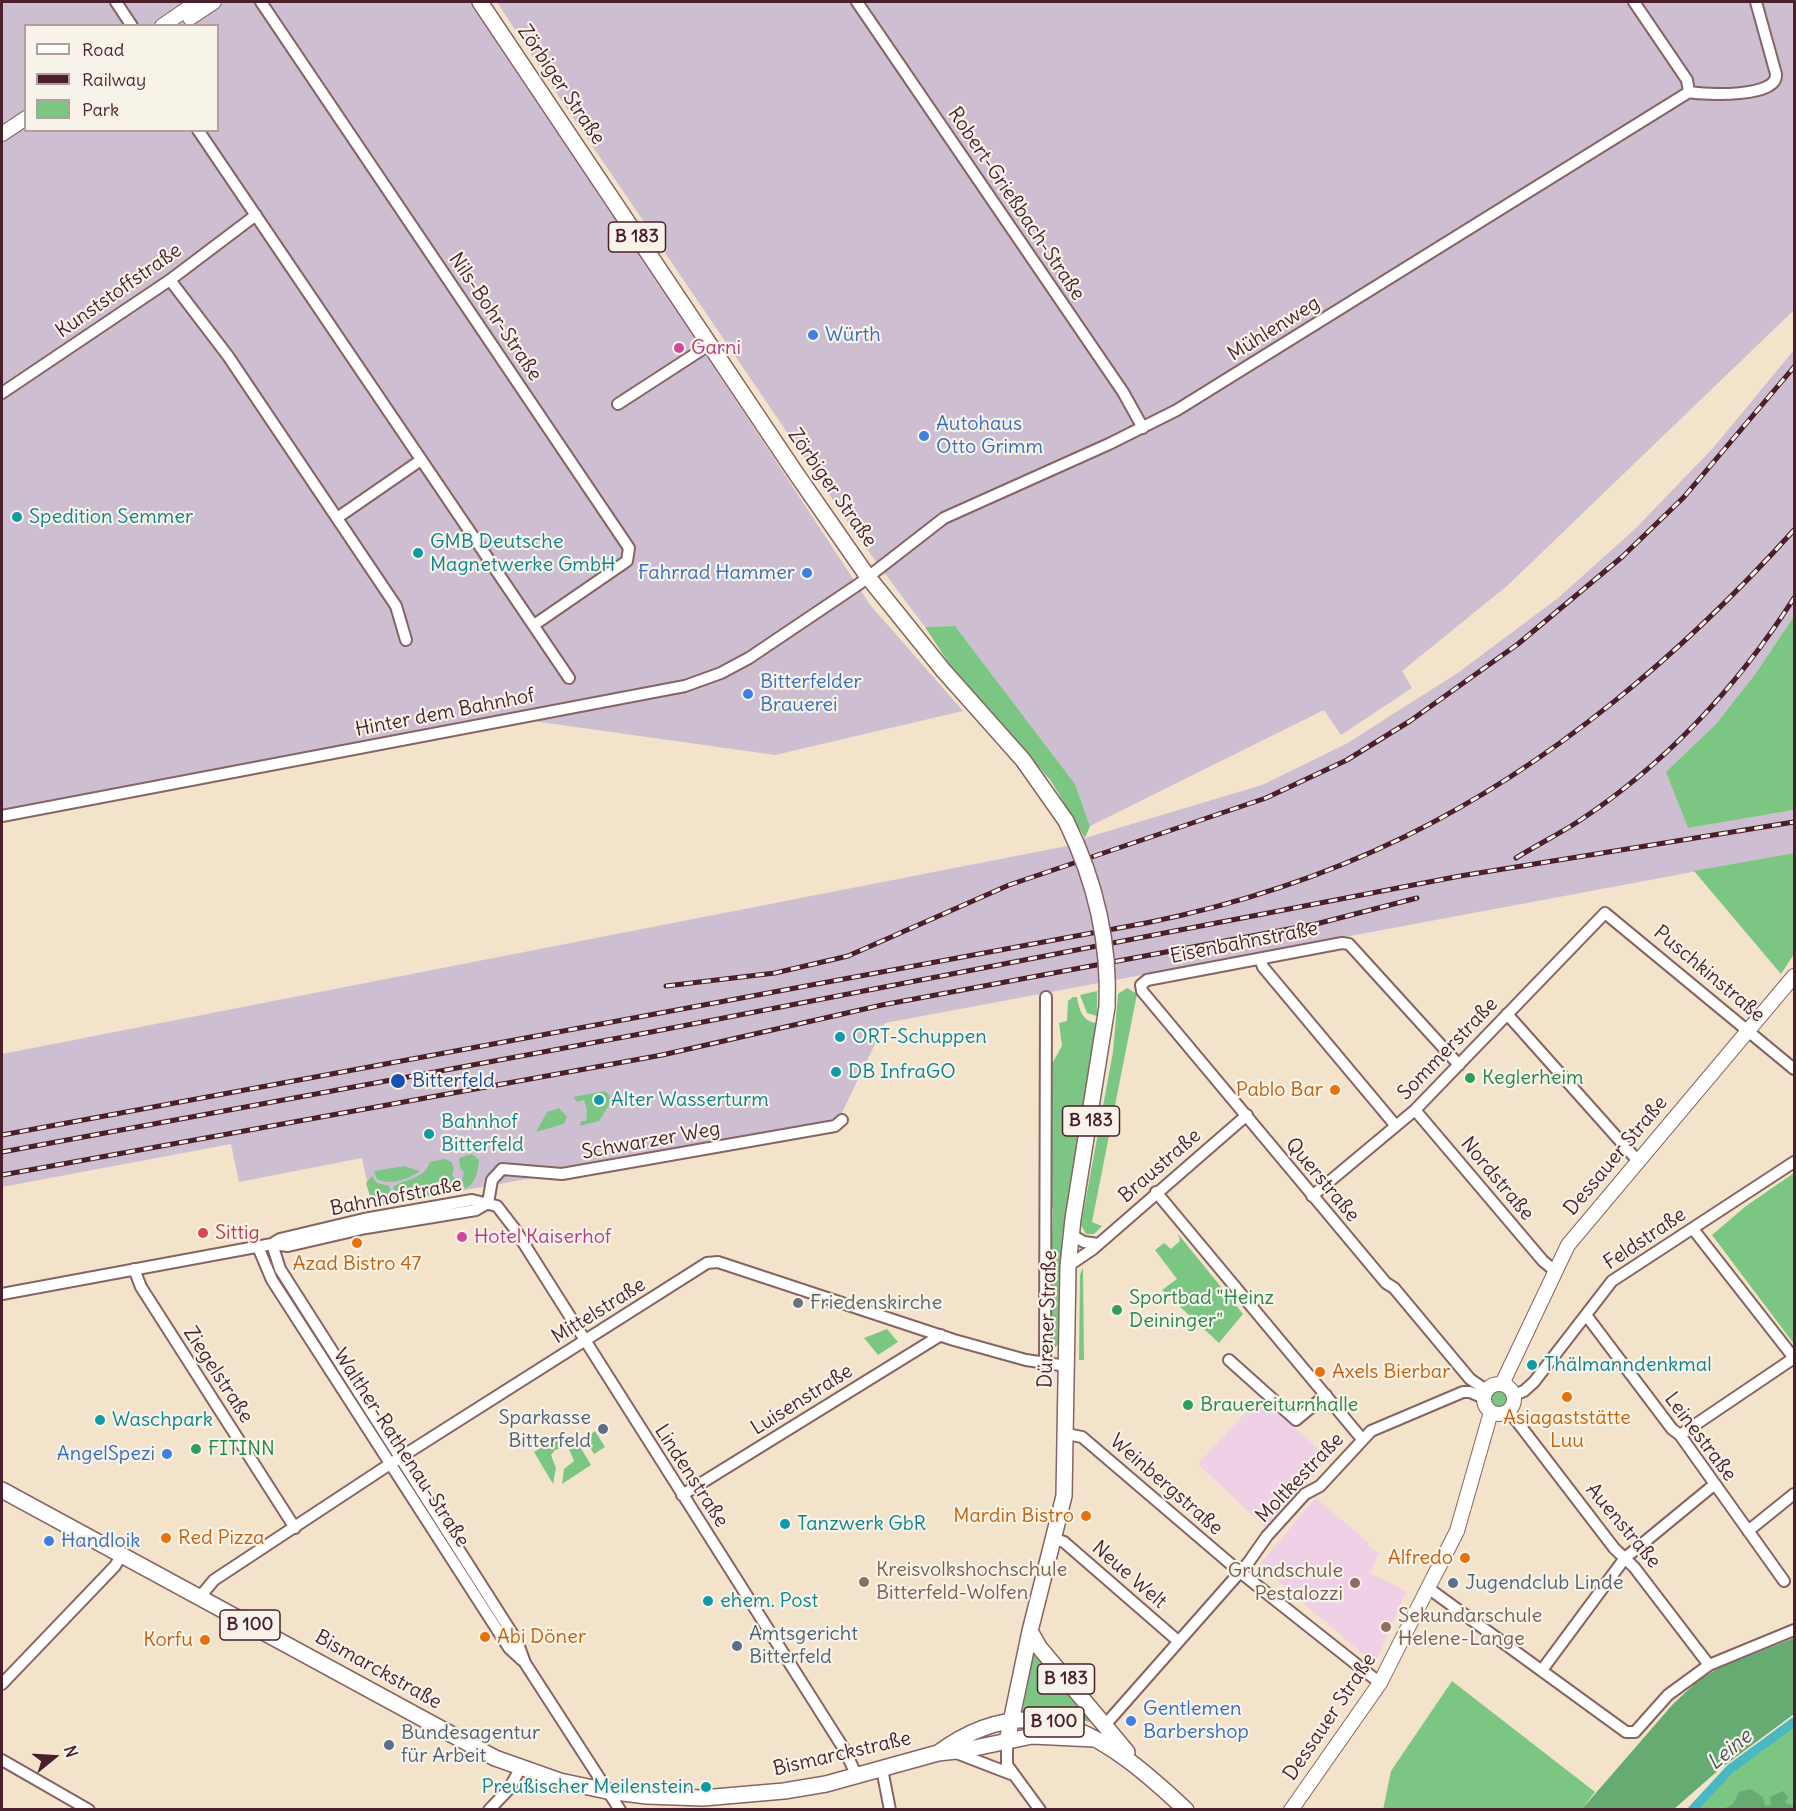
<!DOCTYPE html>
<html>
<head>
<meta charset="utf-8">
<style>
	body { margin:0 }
	#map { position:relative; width:1796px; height:1811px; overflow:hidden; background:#f4e3cb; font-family:Delius,sans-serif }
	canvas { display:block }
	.frame { position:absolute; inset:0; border:3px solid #4a1f2b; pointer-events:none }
	.legend { position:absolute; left:24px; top:24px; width:195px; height:108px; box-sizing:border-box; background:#f7f3e8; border:2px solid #b29e9c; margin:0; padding:8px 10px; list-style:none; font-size:18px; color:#4a1f2b }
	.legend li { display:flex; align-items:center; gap:12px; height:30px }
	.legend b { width:30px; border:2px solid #b29e9c }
	.north { position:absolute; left:24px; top:1727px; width:60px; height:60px; -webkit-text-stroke:4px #f7f3e8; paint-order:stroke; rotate:72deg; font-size:16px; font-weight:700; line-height:24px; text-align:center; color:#4a1f2b }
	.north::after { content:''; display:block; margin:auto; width:21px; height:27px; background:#4a1f2b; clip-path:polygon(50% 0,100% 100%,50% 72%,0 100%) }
</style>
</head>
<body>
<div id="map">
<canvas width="1796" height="1811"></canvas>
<div class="frame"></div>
<ul class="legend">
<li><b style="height:8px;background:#fff"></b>Road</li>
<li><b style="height:8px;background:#4a1f2b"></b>Railway</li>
<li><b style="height:16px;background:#7cc684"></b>Park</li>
</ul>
<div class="north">N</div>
</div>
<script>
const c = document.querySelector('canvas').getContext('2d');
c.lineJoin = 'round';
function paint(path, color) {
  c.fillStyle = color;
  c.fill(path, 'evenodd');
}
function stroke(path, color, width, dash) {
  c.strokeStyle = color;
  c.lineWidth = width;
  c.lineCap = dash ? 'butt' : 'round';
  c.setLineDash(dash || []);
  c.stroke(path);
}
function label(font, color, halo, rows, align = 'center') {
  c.font = font + ' Delius,sans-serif';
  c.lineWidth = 4.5;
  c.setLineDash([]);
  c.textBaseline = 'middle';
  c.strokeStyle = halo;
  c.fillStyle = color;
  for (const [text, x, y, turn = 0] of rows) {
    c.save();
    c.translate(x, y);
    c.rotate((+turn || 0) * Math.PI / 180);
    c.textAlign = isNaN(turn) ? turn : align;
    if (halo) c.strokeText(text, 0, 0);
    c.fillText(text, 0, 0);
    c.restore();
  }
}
paint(new Path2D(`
	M1261 1396 1328 1459 1265 1527 1198 1464Z
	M1316 1498 1369 1543 1367 1546 1379 1553 1370 1573 1406 1591 1378 1657 1371 1661 1259 1565Z`), '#efd0e6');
paint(new Path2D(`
	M2 2H474L871 606 963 711 775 755 533 721 2 815ZM26 26H218V130H26Z
	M497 2H1794V310L1507 586 1402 671 1412 688 1341 735 1324 710 1090 826 1075 784 955 626 925 627 863 544 555 91Z
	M1794 350V616L1756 673 1716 724 1667 772 1688 828 1794 810V853L885 1023 839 1119 830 1125 381 1205 370 1196 362 1158 239 1182 231 1144 2 1187V1054L1067 846 1085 838 1262 785 1346 744 1459 672 1558 598 1635 529 1713 448Z`), '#cdbed2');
paint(new Path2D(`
	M1794 616V810L1688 828 1666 772 1716 724 1756 673Z
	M955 626 1075 784 1090 826 1085 838 1051 781 950 665 925 627Z
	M1794 853V954L1781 974 1694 871Z
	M1127 988 1137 994 1092 1222 1102 1226 1094 1234H1086L1081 1225 1113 1052 1118 994Z
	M1097 991V1016L1087 1013 1080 995Z
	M1073 997H1077C1079 1009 1082 1021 1096 1023L1062 1237 1059 1343 1054 1349 1050 1350 1049 1244 1052 1238 1053 1208 1048 1207 1049 1069 1062 1046 1059 1023 1067 1021 1068 1001Z
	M605 1091 610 1096 609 1105 599 1121 580 1126 581 1121H586L587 1110 584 1100 577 1102 573 1097Z
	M559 1108 567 1117 564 1124 536 1132 547 1112Z
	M472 1154 479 1160C478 1172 476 1183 465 1189L462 1180 464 1172 460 1168 459 1158Z
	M445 1159 452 1162 454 1169 452 1174 456 1181V1191L396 1200 393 1187C406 1177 422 1182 430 1162Z
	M404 1166 420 1171C409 1179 390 1186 377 1179L374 1171Z
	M1794 1173V1344L1712 1235 1746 1206Z
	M372 1176 377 1183 389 1186 393 1204 381 1205 370 1196 366 1183Z
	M1178 1234 1243 1314 1219 1343 1162 1290 1177 1279 1155 1250 1164 1243 1171 1249 1180 1241Z
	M1083 1267 1084 1360H1079L1080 1275Z
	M887 1329 898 1342 878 1355 864 1338Z
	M1488 1398a11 11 0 1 1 22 0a11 11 0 1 1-22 0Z
	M595 1431 605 1447 594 1454 583 1436 587 1437Z
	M564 1433 562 1448 555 1450 551 1455 556 1468 553 1484 534 1452Z
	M573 1435 591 1465 562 1484 564 1469 574 1461 569 1449Z
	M1035 1654 1091 1718 1090 1722 1055 1715H1022L1033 1655Z
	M1452 1681 1595 1792 1582 1809 1383 1810 1391 1771Z
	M1794 1722V1809L1692 1810 1730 1769Z`), '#7cc684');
paint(new Path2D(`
	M1794 1638V1714L1721 1768 1674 1809H1582L1673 1704 1700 1679 1719 1668Z
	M1750 1789 1763 1797 1765 1806 1771 1805 1770 1797 1783 1791 1788 1797 1785 1803 1792 1805 1794 1809H1724L1733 1804 1739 1792Z`), '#65ab72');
stroke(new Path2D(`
	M1692 1810 1730 1769 1794 1722`), '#4ab8c3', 9);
const street = new Path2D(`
	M116 2 132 26
	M261 2 629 548 627 561 534 625
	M857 2 1123 392 1143 428
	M1634 2 1687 80 1689 92
	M1689 92C1706 95 1778 98 1776 74L1756 2
	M198 130 569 678
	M170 280 228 356 396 606 406 640
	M2 393 170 280 256 215
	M618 404 709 345
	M337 518 421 460
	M2 816 685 686 721 673 749 658 859 584 944 518 1109 444 1177 410 1689 92
	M1260 959 1263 967 1396 1126
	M1507 1014 1638 1161
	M1459 1065 1349 944 1342 943 1147 980 1141 985 1142 991 1386 1283 1394 1288 1470 1379 1486 1390
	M1415 1110 1543 1261 1554 1270
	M1156 1192 1362 1439
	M1312 1196 1415 1110 1605 913 1794 1069
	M488 1203 492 1180 502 1169 562 1174 835 1126 842 1120
	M1693 1229 1794 1358
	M1072 1235 1084 1242 1098 1244
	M272 1244 280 1269 517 1641 525 1663 620 1810
	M272 1244 288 1246 366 1228 476 1210 488 1203
	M258 1247 272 1280 509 1648 522 1660
	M1068 1266 1093 1249 1247 1115
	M134 1269 141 1287 295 1528
	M2 1294 272 1244 280 1239 364 1219 472 1200 497 1206 514 1228 844 1749 857 1776
	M1586 1315 1672 1429 1680 1435 1784 1581
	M1229 1360 1296 1420 1326 1395
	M1045 1364 1046 997
	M1514 1395 1524 1391 1534 1382 1612 1281 1794 1162
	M1509 1411 1614 1548 1634 1567 1709 1665
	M1067 1434 1082 1437 1240 1572 1380 1683
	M1680 1435 1794 1358
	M682 1495 941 1335
	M1748 1531 1794 1494
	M1055 1539 1064 1542 1178 1641
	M1428 1588 1626 1732H1635L1668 1695 1709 1665 1794 1630
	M199 1598 214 1580 390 1464 707 1263 718 1262 954 1340 1026 1360 1067 1366
	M1542 1670 1625 1558 1715 1484
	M2 1684 115 1566 121 1556
	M1105 1725 1248 1563 1267 1536 1305 1494 1320 1486 1371 1431 1463 1392H1470L1484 1398
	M1007 1741V1765L1040 1810
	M954 1752 1011 1774
	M2 1760 89 1810
	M882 1769 890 1810
	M489 1810 509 1789 520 1769`);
const secondary = new Path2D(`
	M190 18 214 2
	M162 26 197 2
	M2 134 26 118
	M1484 1399a15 15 0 1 1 30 0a15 15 0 1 1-30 0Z
	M1502 1384 1568 1245 1794 976
	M1291 1810 1380 1683 1428 1588 1457 1531 1491 1412`);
const primary = new Path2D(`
	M480 2 795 472 868 577 943 670 1023 760 1066 821
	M2 1490 495 1758 560 1781 607 1791 647 1796 703 1798 784 1791 826 1784 938 1753 965 1750 1032 1736 1095 1739
	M1030 1631 1039 1647 1127 1752
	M1007 1741 1030 1631 1064 1496 1068 1266 1073 1219 1107 1007
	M938 1753C1037 1680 1111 1740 1186 1810`);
stroke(street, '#866463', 14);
stroke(secondary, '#866463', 16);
stroke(primary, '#866463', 18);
stroke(street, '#fff', 10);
stroke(secondary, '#fff', 14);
stroke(primary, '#fff', 15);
const rail = new Path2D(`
	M1516 858C1537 845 1559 834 1579 821 1668 762 1737 687 1794 598
	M666 986 775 973 848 956 1009 885 1266 798 1347 760 1410 721 1518 644 1622 557 1684 497 1794 367
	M2 1135 1146 923C1235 905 1322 877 1404 837 1552 765 1685 651 1794 530
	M2 1152 651 1032 1460 876 1794 822
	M2 1175 662 1055 882 1005 1316 924 1417 898`);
stroke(rail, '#4a1f2b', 5);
stroke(rail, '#f7f3e8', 3, [9]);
const primaryBridge = new Path2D(`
	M1066 821C1095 880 1110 941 1107 1007`);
stroke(primaryBridge, '#866463', 18, []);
stroke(primaryBridge, '#fff', 15);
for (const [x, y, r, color] of [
	[813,335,6,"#3f7fe0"],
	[679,348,6,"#d1479c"],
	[924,436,6,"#3f7fe0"],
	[17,517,6,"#0f9aa8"],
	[418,553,6,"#0f9aa8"],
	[807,573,6,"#3f7fe0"],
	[748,694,6,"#3f7fe0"],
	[840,1037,6,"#0f9aa8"],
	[836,1072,6,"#0f9aa8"],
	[1470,1078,6,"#2e9e5b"],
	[398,1081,8,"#1a4fb4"],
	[1335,1090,6,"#e8710a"],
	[599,1100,6,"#0f9aa8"],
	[429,1134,6,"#0f9aa8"],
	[203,1233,6,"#e0444e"],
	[462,1237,6,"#d1479c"],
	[357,1243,6,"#e8710a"],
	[798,1303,6,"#6b7280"],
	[1117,1310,6,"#2e9e5b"],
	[1532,1365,6,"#0f9aa8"],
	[1320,1372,6,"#e8710a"],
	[1567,1397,6,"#e8710a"],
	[1188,1405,6,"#2e9e5b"],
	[100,1420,6,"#0f9aa8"],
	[603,1429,6,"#5c6f8a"],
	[196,1449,6,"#2e9e5b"],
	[167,1454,6,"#3f7fe0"],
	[1086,1516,6,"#e8710a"],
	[785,1524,6,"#0f9aa8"],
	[166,1538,6,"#e8710a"],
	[49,1541,6,"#3f7fe0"],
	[1465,1558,6,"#e8710a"],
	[864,1582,6,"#8d6e63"],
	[1355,1583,6,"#8d6e63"],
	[1453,1583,6,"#5c6f8a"],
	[708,1601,6,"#0f9aa8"],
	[1386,1627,6,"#8d6e63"],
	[485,1637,6,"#e8710a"],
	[205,1640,6,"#e8710a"],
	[737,1646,6,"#5c6f8a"],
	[1131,1721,6,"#3f7fe0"],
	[389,1745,6,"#5c6f8a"],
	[706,1787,6,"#0f9aa8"]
]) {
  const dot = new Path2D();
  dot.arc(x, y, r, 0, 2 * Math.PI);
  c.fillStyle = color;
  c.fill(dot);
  stroke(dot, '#f7f3e8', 2);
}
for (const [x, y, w] of [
	[637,237,57],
	[1091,1121,57],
	[250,1625,60],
	[1066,1679,57],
	[1054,1722,60]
]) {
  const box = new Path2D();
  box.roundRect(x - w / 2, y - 15, w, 30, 4.5);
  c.fillStyle = '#f7f3e8';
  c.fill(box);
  stroke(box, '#4a1f2b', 1.5);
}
label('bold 18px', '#4a1f2b', null, [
	["B 183",637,237],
	["B 183",1091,1121],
	["B 100",250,1625],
	["B 183",1066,1679],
	["B 100",1054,1722]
]);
label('20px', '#4a1f2b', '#f7f3e8', [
	["Zörbiger Straße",561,85,56],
	["Robert-Grießbach-Straße",1016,204,56],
	["Kunststoffstraße",119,291,-35],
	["Nils-Bohr-Straße",495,317,56],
	["Mühlenweg",1274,329,-32],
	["Zörbiger Straße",832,488,55],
	["Hinter dem Bahnhof",445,713,-11],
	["Eisenbahnstraße",1244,943,-11],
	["Puschkinstraße",1709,974,40],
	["Sommerstraße",1448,1049,-46],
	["Schwarzer Weg",651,1141,-10],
	["Dessauer Straße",1616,1156,-50],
	["Braustraße",1160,1166,-41],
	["Nordstraße",1497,1179,50],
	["Querstraße",1322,1180,50],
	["Bahnhofstraße",396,1197,-11],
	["Feldstraße",1645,1239,-34],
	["Mittelstraße",599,1311,-32],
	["Dürener Straße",1048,1319,-88],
	["Ziegelstraße",218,1375,57],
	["Luisenstraße",802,1400,-32],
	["Leinestraße",1700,1437,53],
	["Walther-Rathenau-Straße",401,1448,57],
	["Lindenstraße",691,1476,57],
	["Moltkestraße",1300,1478,-46],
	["Weinbergstraße",1166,1485,41],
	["Auenstraße",1623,1526,50],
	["Neue Welt",1129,1575,41],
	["Bismarckstraße",378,1670,29],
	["Dessauer Straße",1330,1717,-56],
	["Bismarckstraße",842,1754,-13]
]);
label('20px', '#366cbe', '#f7f3e8', [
	["Würth",825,335],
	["Autohaus",936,424],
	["Otto Grimm",936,447],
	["Fahrrad Hammer",795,573,"right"],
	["Bitterfelder",760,682],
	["Brauerei",760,705],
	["AngelSpezi",155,1454,"right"],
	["Handloik",61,1541],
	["Gentlemen",1143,1709],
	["Barbershop",1143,1732]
], 'left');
label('20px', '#b23c85', '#f7f3e8', [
	["Garni",691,348],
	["Hotel Kaiserhof",474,1237]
], 'left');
label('20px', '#0d838f', '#f7f3e8', [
	["Spedition Semmer",29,517],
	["GMB Deutsche",430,542],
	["Magnetwerke GmbH",430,565],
	["ORT-Schuppen",852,1037],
	["DB InfraGO",848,1072],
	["Alter Wasserturm",611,1100],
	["Bahnhof",441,1122],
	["Bitterfeld",441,1145],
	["Thälmanndenkmal",1544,1365],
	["Waschpark",112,1420],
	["Tanzwerk GbR",797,1524],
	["ehem. Post",720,1601],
	["Preußischer Meilenstein",694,1787,"right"]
], 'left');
label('20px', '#27864d', '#f7f3e8', [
	["Keglerheim",1482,1078],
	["Sportbad \"Heinz",1129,1298],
	["Deininger\"",1129,1321],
	["Brauereiturnhalle",1200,1405],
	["FITINN",208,1449]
], 'left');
label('20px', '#164399', '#f7f3e8', [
	["Bitterfeld",412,1081]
], 'left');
label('20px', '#c56008', '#f7f3e8', [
	["Pablo Bar",1323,1090],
	["Azad Bistro 47",357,1264,"center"],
	["Axels Bierbar",1332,1372,"left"],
	["Asiagaststätte",1567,1418,"center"],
	["Luu",1567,1441,"center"],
	["Mardin Bistro",1074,1516],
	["Red Pizza",178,1538,"left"],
	["Alfredo",1453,1558],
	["Abi Döner",497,1637,"left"],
	["Korfu",193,1640]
], 'right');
label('20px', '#be3a42', '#f7f3e8', [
	["Sittig",215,1233]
], 'left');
label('20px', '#5b616d', '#f7f3e8', [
	["Friedenskirche",810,1303]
], 'left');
label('20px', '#4e5e75', '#f7f3e8', [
	["Sparkasse",591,1418,"right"],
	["Bitterfeld",591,1441,"right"],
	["Jugendclub Linde",1465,1583],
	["Amtsgericht",749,1634],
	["Bitterfeld",749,1657],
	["Bundesagentur",401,1733],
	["für Arbeit",401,1756]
], 'left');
label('20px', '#785e54', '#f7f3e8', [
	["Kreisvolkshochschule",876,1570],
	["Bitterfeld-Wolfen",876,1593],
	["Grundschule",1343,1571,"right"],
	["Pestalozzi",1343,1594,"right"],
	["Sekundarschule",1398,1616],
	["Helene-Lange",1398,1639]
], 'left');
label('italic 21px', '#4a5560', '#f7f3e8', [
	["Leine",1730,1750,-40]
]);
</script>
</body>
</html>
